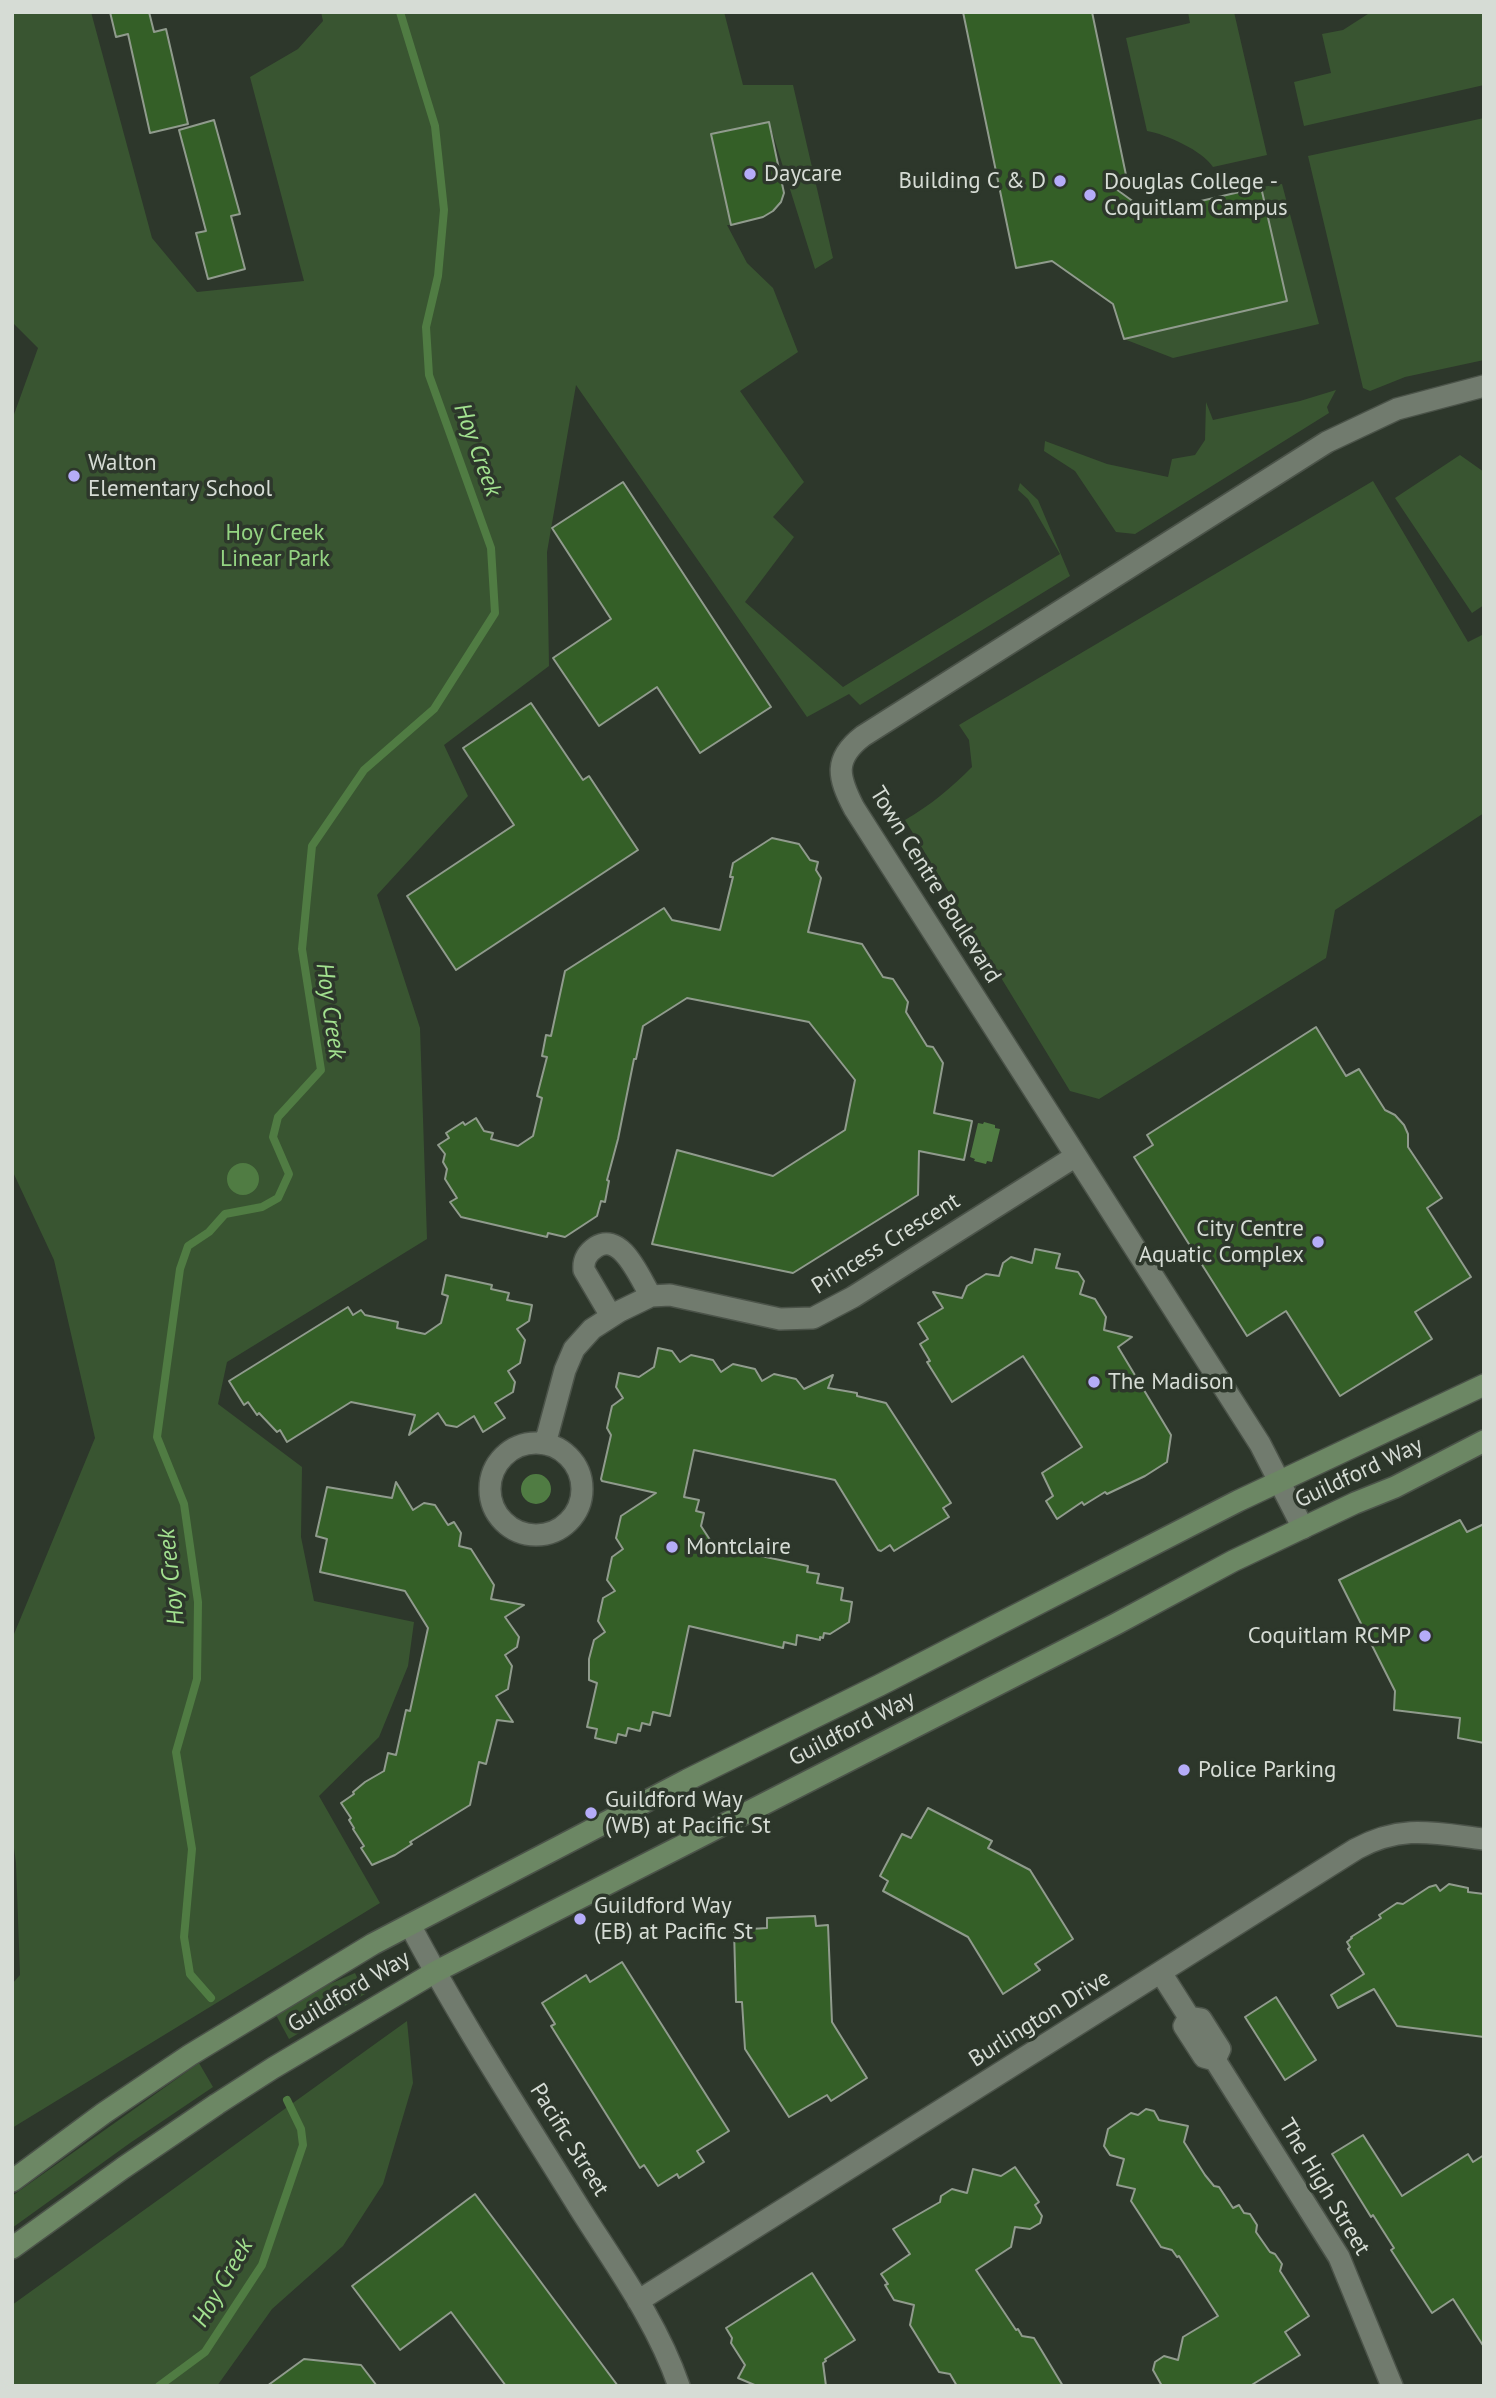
<!DOCTYPE html>
<html>
<head>
<meta charset="utf-8">
<style>
	body { margin:0 }
	#map { position:relative; width:1496px; height:2398px; overflow:hidden; background:#2d372b; font-family:"PT Sans",sans-serif }
	canvas { display:block }
	.frame { position:absolute; inset:0; border:14px solid #d6dcd5; pointer-events:none }
</style>
</head>
<body>
<div id="map">
<canvas width="1496" height="2398"></canvas>
<div class="frame"></div>
</div>
<script>
const c = document.querySelector('canvas').getContext('2d');
c.lineJoin = 'round';
function paint(path, color) {
  c.fillStyle = color;
  c.fill(path, 'evenodd');
}
function stroke(path, color, width, dash) {
  c.strokeStyle = color;
  c.lineWidth = width;
  c.lineCap = dash ? 'butt' : 'round';
  c.setLineDash(dash || []);
  c.stroke(path);
}
function label(font, color, halo, rows, align = 'center') {
  c.font = font + ' "PT Sans",sans-serif';
  c.lineWidth = 7;
  c.setLineDash([]);
  c.textBaseline = 'middle';
  c.strokeStyle = halo;
  c.fillStyle = color;
  for (const [text, x, y, turn = 0] of rows) {
    c.save();
    c.translate(x, y);
    c.rotate((+turn || 0) * Math.PI / 180);
    c.textAlign = isNaN(turn) ? turn : align;
    if (halo) c.strokeText(text, 0, 0);
    c.fillText(text, 0, 0);
    c.restore();
  }
}
paint(new Path2D(`
	M12 12H91L152 238 197 292 304 281 250 77 298 49 323 21 321 12H724L743 85H793L833 258 815 269 769 122 711 135 731 225H727L747 263 773 288 798 352 740 391 804 482 773 517 794 537 745 602 843 687 1060 554 1028 499 1018 490 1020 483 1038 500 1070 576 860 705 849 694 807 717 576 385 547 552 549 666 444 745 468 796 377 895 420 1028 427 1239 227 1362 218 1404 302 1467 301 1537 314 1601 414 1622 408 1666 379 1737 319 1796 380 1903 12 2128V1984L20 1975 16 1863 12 1833V1639L95 1438 54 1260 12 1170V420L38 348 12 322Z
	M1188 12H1234L1267 155 1213 167C1203 151 1166 134 1147 131L1126 38 1190 23Z
	M1371 12H1484V85L1304 126 1294 82 1331 73 1322 34 1343 30Z
	M1484 118V360L1405 377 1370 391 1363 388 1308 156Z
	M1282 184 1319 324 1173 358 1124 339 1287 301 1261 187Z
	M1336 390 1327 407 1329 413 1135 534 1116 532 1075 471 1044 451 1045 441 1107 464 1168 477 1172 459 1195 455 1205 440 1206 402 1213 420 1300 401Z
	M1460 455 1484 472V605L1472 613 1395 498Z
	M1373 481 1468 642 1484 634V813L1335 910 1326 958 1099 1099 1070 1091 905 820C931 805 951 788 972 767L969 740 959 725Z
	M355 1973 365 1994 289 2039 276 2015 316 1990Z
	M407 2021 413 2083 383 2184 343 2246 272 2309 217 2386H12V2305Z
	M199 2063 213 2087 130 2143 12 2228V2196Z`), '#395531');
paint(new Path2D(`
	M984 1122 995 1125V1128L1000 1129 992 1162 987 1161 986 1164 974 1161 975 1159 970 1157 978 1123 983 1124Z
	M227 1179a16 16 0 1 1 32 0a16 16 0 1 1-32 0Z
	M521 1489a15 15 0 1 1 30 0a15 15 0 1 1-30 0Z`), '#507c43');
stroke(new Path2D(`
	M211 1998 190 1974 184 1937 192 1849 176 1752 197 1679 198 1602 184 1504 157 1437 180 1269 188 1246 209 1232 225 1214 262 1207 278 1198 289 1174 273 1137 278 1117 321 1070 302 949 312 846 364 770 434 709 495 613 491 548 429 375 426 327 438 276 444 210 435 126 400 12
	M159 2386 205 2352 262 2265 303 2145 301 2129 287 2100`), '#507c43', 8);
const building = new Path2D(`
	M110 12H149L154 32 166 29 188 124 150 133 128 34 116 37Z
	M963 12H1092L1126 175 1116 189 1149 213 1261 187 1287 301 1124 339 1113 304 1052 261 1016 268Z
	M214 120 240 214 231 216 245 269 208 279 196 233 206 231 179 130Z
	M769 122 784 193 781 202 773 211 763 217 731 225 711 134Z
	M623 482 771 707 700 753 657 687 599 726 553 658 611 619 552 528Z
	M531 703 583 780 589 776 638 850 456 970 407 896 514 825 463 748Z
	M772 838 799 844 810 860 818 862 816 870 821 878 808 932 862 944 883 977 893 979 908 1002 906 1012 927 1046 933 1047 943 1063 934 1113 972 1121 964 1160 919 1151 918 1195 793 1273 652 1244 677 1150 773 1176 845 1130 855 1080 809 1022 687 998 643 1026 636 1059H634L618 1139 607 1180 609 1181 605 1202 601 1201 597 1216 565 1237 548 1233 547 1237 461 1217 450 1202 457 1198 445 1179 447 1169 443 1162 445 1154 438 1145 449 1138 446 1133 463 1122 465 1125 476 1118 484 1131 493 1133 491 1139 518 1146 533 1136 542 1098 537 1096 547 1057 542 1056 546 1035 551 1036 565 971 664 908 672 920 720 930 733 877H730L733 863Z
	M1316 1027 1346 1076 1359 1069 1385 1110 1395 1115 1404 1125 1408 1134V1147L1442 1198 1427 1208 1471 1277 1415 1312 1432 1339 1340 1396 1286 1311 1247 1336 1134 1157 1153 1145 1147 1135Z
	M1035 1249 1060 1254 1056 1268 1078 1272 1084 1281 1080 1294 1095 1299 1106 1317 1104 1330 1132 1337 1118 1347 1171 1435 1167 1462 1145 1476 1107 1494 1105 1492 1084 1505 1082 1502 1057 1519 1046 1501 1053 1496 1042 1473 1082 1447 1023 1356 952 1402 927 1362 930 1361 920 1344 928 1339 918 1323 943 1308 933 1292 962 1298 967 1286 986 1274 999 1276 1003 1263 1011 1257 1032 1263Z
	M446 1275 492 1285 491 1289 509 1293 507 1300 532 1305 529 1321 517 1329 525 1340 520 1363 508 1371 515 1382 513 1392 495 1403 505 1418 483 1432 474 1416 457 1427 446 1425 438 1413 409 1435 415 1415 351 1402 287 1442 280 1430 277 1432 259 1413 257 1415 248 1402 244 1405 229 1381 348 1307 353 1315 361 1310 365 1315 398 1322 397 1328 425 1334 441 1323 448 1296 442 1294Z
	M658 1348 672 1351 680 1362 691 1355 713 1360 721 1372 733 1364 755 1369 762 1381 774 1374 796 1379 804 1389 833 1375 828 1388 857 1393V1396L886 1403 951 1503 943 1508 949 1517 894 1551 890 1545 881 1551 878 1550 835 1480 694 1450 684 1497 699 1500 696 1511 704 1513 701 1526 714 1546 808 1566 807 1572 819 1574 817 1583 843 1588 841 1600 852 1602 849 1622 830 1634 824 1633 823 1638 820 1637V1640L797 1635 796 1645 784 1642 783 1648 689 1626 670 1716 653 1712 650 1725 642 1723 640 1731 628 1728 626 1736 618 1734 616 1743 595 1738 597 1729 587 1727 597 1683 589 1680V1659L594 1640 605 1632 598 1621 603 1598 615 1591 607 1580 612 1557 623 1549 616 1538 621 1516 656 1493 602 1481 601 1479 611 1435 607 1428 612 1406 623 1398 616 1387 619 1373 639 1377 654 1367Z
	M396 1482 413 1510 424 1503 435 1505 448 1525 454 1522 461 1533 459 1546 471 1549 494 1585 491 1599 524 1605 505 1617 519 1637 517 1647 505 1655 512 1666 508 1689 496 1696 513 1722 497 1720 486 1764 479 1762 470 1805 410 1842 412 1844 395 1855 372 1865 361 1848 364 1846 353 1829 354 1828 349 1820 351 1818 341 1803 354 1794 353 1792 365 1782 384 1771 388 1753 396 1755 406 1710 410 1711 428 1628 405 1591 320 1572 327 1539 316 1536 327 1487 392 1498Z
	M1460 1520 1467 1532 1484 1524V1743L1458 1738 1460 1718 1394 1710 1395 1691 1339 1580Z
	M928 1808 992 1841 988 1848 1030 1870 1073 1939 1035 1964 1040 1970 1003 1994 968 1937 883 1891 888 1881 880 1876 902 1834 911 1838Z
	M1449 1884 1468 1888V1892L1484 1894V2037L1397 2026 1374 1989 1338 2008 1331 1995 1364 1974 1348 1949 1350 1947 1347 1942 1352 1938 1351 1937 1381 1918 1379 1915 1397 1903 1403 1904 1429 1887 1436 1885 1440 1891Z
	M815 1916 816 1926 828 1925 832 2022 867 2078 831 2101 827 2095 789 2117 745 2049 742 2002H736L734 1930 767 1928V1918Z
	M622 1962 729 2131 697 2151 704 2162 679 2178 677 2174 658 2186 644 2165 640 2168 551 2026 555 2024 542 2003 586 1975 590 1982Z
	M1276 1997 1316 2060 1285 2080 1245 2017Z
	M1146 2109 1154 2111 1159 2120 1188 2126 1184 2142 1205 2175 1214 2186 1219 2187 1233 2208 1239 2205 1244 2213 1250 2214 1257 2225 1256 2232 1270 2252 1275 2254 1282 2264 1280 2271 1309 2316 1285 2332 1300 2355 1250 2386H1162L1153 2370 1155 2362 1164 2356 1178 2360 1183 2337 1218 2316 1179 2256 1177 2257 1172 2250 1161 2247 1131 2201 1135 2189 1117 2185 1124 2159 1110 2155 1104 2146 1108 2129 1131 2113 1138 2115Z
	M1363 2135 1402 2196 1468 2154 1473 2162 1484 2155V2347L1453 2299 1432 2313 1391 2250 1394 2248 1373 2215 1371 2217 1332 2154Z
	M1015 2167 1039 2202 1035 2205 1042 2216 1040 2223 1030 2229 1015 2227 1011 2247 976 2270 1016 2330 1018 2329 1022 2336 1034 2338 1063 2386H957L950 2374 939 2372 910 2325 914 2305 894 2300 885 2285 888 2284 881 2274 910 2254 893 2229 940 2202 941 2196 952 2189 967 2193 973 2169 1001 2176Z
	M475 2194 523 2258 618 2386H506L451 2312 400 2350 352 2286Z
	M812 2273 855 2340 825 2359 826 2361 823 2363 826 2386H757L738 2378 745 2365 731 2343 732 2338 726 2328Z
	M304 2359 361 2365 377 2386H267Z`);
paint(building, '#345f27');
stroke(building, '#909b8d', 2);
const street = new Path2D(`
	M611 1316 584 1270C583 1260 587 1253 596 1247 622 1231 640 1279 651 1296
	M490 1489a46 46 0 1 1 92 0a46 46 0 1 1-92 0Z
	M545 1444 565 1370 574 1349 592 1329 620 1311 651 1296 670 1295 780 1319 813 1318 853 1297 1076 1156
	M1303 1528 1260 1444 854 808C838 777 833 759 863 736L1327 442 1397 409 1484 386
	M410 1925C461 2022 522 2115 580 2209 616 2266 657 2322 679 2386
	M1161 1973 1189 2017 1201 2019 1220 2049 1215 2060
	M1189 2017 1184 2026 1204 2057 1215 2060 1339 2257 1392 2386
	M638 2301 1356 1849C1402 1824 1434 1833 1484 1839`);
const secondary = new Path2D(`
	M12 2181 104 2113 190 2055 373 1944 687 1780 880 1685 1238 1501 1484 1385
	M12 2248 123 2168 217 2104 273 2068 435 1972 1116 1624 1233 1561 1355 1503 1395 1487 1484 1441`);
stroke(street, '#4b5349', 24);
stroke(secondary, '#4b5349', 24);
stroke(street, '#717b6e', 21);
stroke(secondary, '#6c8764', 21);
for (const [x, y, r, color] of [
	[750,174,7,"#b5acf8"],
	[1060,181,7,"#b5acf8"],
	[1090,195,7,"#b5acf8"],
	[74,476,7,"#b5acf8"],
	[1318,1242,7,"#b5acf8"],
	[1094,1382,7,"#b5acf8"],
	[672,1547,7,"#b5acf8"],
	[1425,1636,7,"#b5acf8"],
	[1184,1770,7,"#b5acf8"],
	[591,1813,7,"#b5acf8"],
	[580,1919,7,"#b5acf8"]
]) {
  const dot = new Path2D();
  dot.arc(x, y, r, 0, 2 * Math.PI);
  c.fillStyle = color;
  c.fill(dot);
  stroke(dot, '#2d372b', 2.5);
}
label('23px', '#d6dcd5', '#2d372b', [
	["Daycare",764,174],
	["Building C & D",1046,181,"right"],
	["Douglas College -",1104,182],
	["Coquitlam Campus",1104,208],
	["Walton",88,463],
	["Elementary School",88,489],
	["City Centre",1304,1229,"right"],
	["Aquatic Complex",1304,1255,"right"],
	["The Madison",1108,1382],
	["Montclaire",686,1547],
	["Coquitlam RCMP",1411,1636,"right"],
	["Police Parking",1198,1770],
	["Guildford Way",605,1800],
	["(WB) at Pacific St",605,1826],
	["Guildford Way",594,1906],
	["(EB) at Pacific St",594,1932]
], 'left');
label('23px', '#94d482', '#2d372b', [
	["Hoy Creek",275,533],
	["Linear Park",275,559]
]);
label('23px', '#d6dcd5', '#2d372b', [
	["Town Centre Boulevard",935,885,58],
	["Princess Crescent",886,1244,-32],
	["Guildford Way",1359,1473,-25],
	["Guildford Way",852,1729,-27],
	["Guildford Way",349,1992,-31],
	["Burlington Drive",1040,2019,-32],
	["Pacific Street",569,2140,58],
	["The High Street",1324,2187,59]
]);
label('italic 24px', '#a2e18f', '#2d372b', [
	["Hoy Creek",477,450,70],
	["Hoy Creek",330,1011,82],
	["Hoy Creek",172,1577,-96],
	["Hoy Creek",223,2283,-60]
]);
</script>
</body>
</html>
